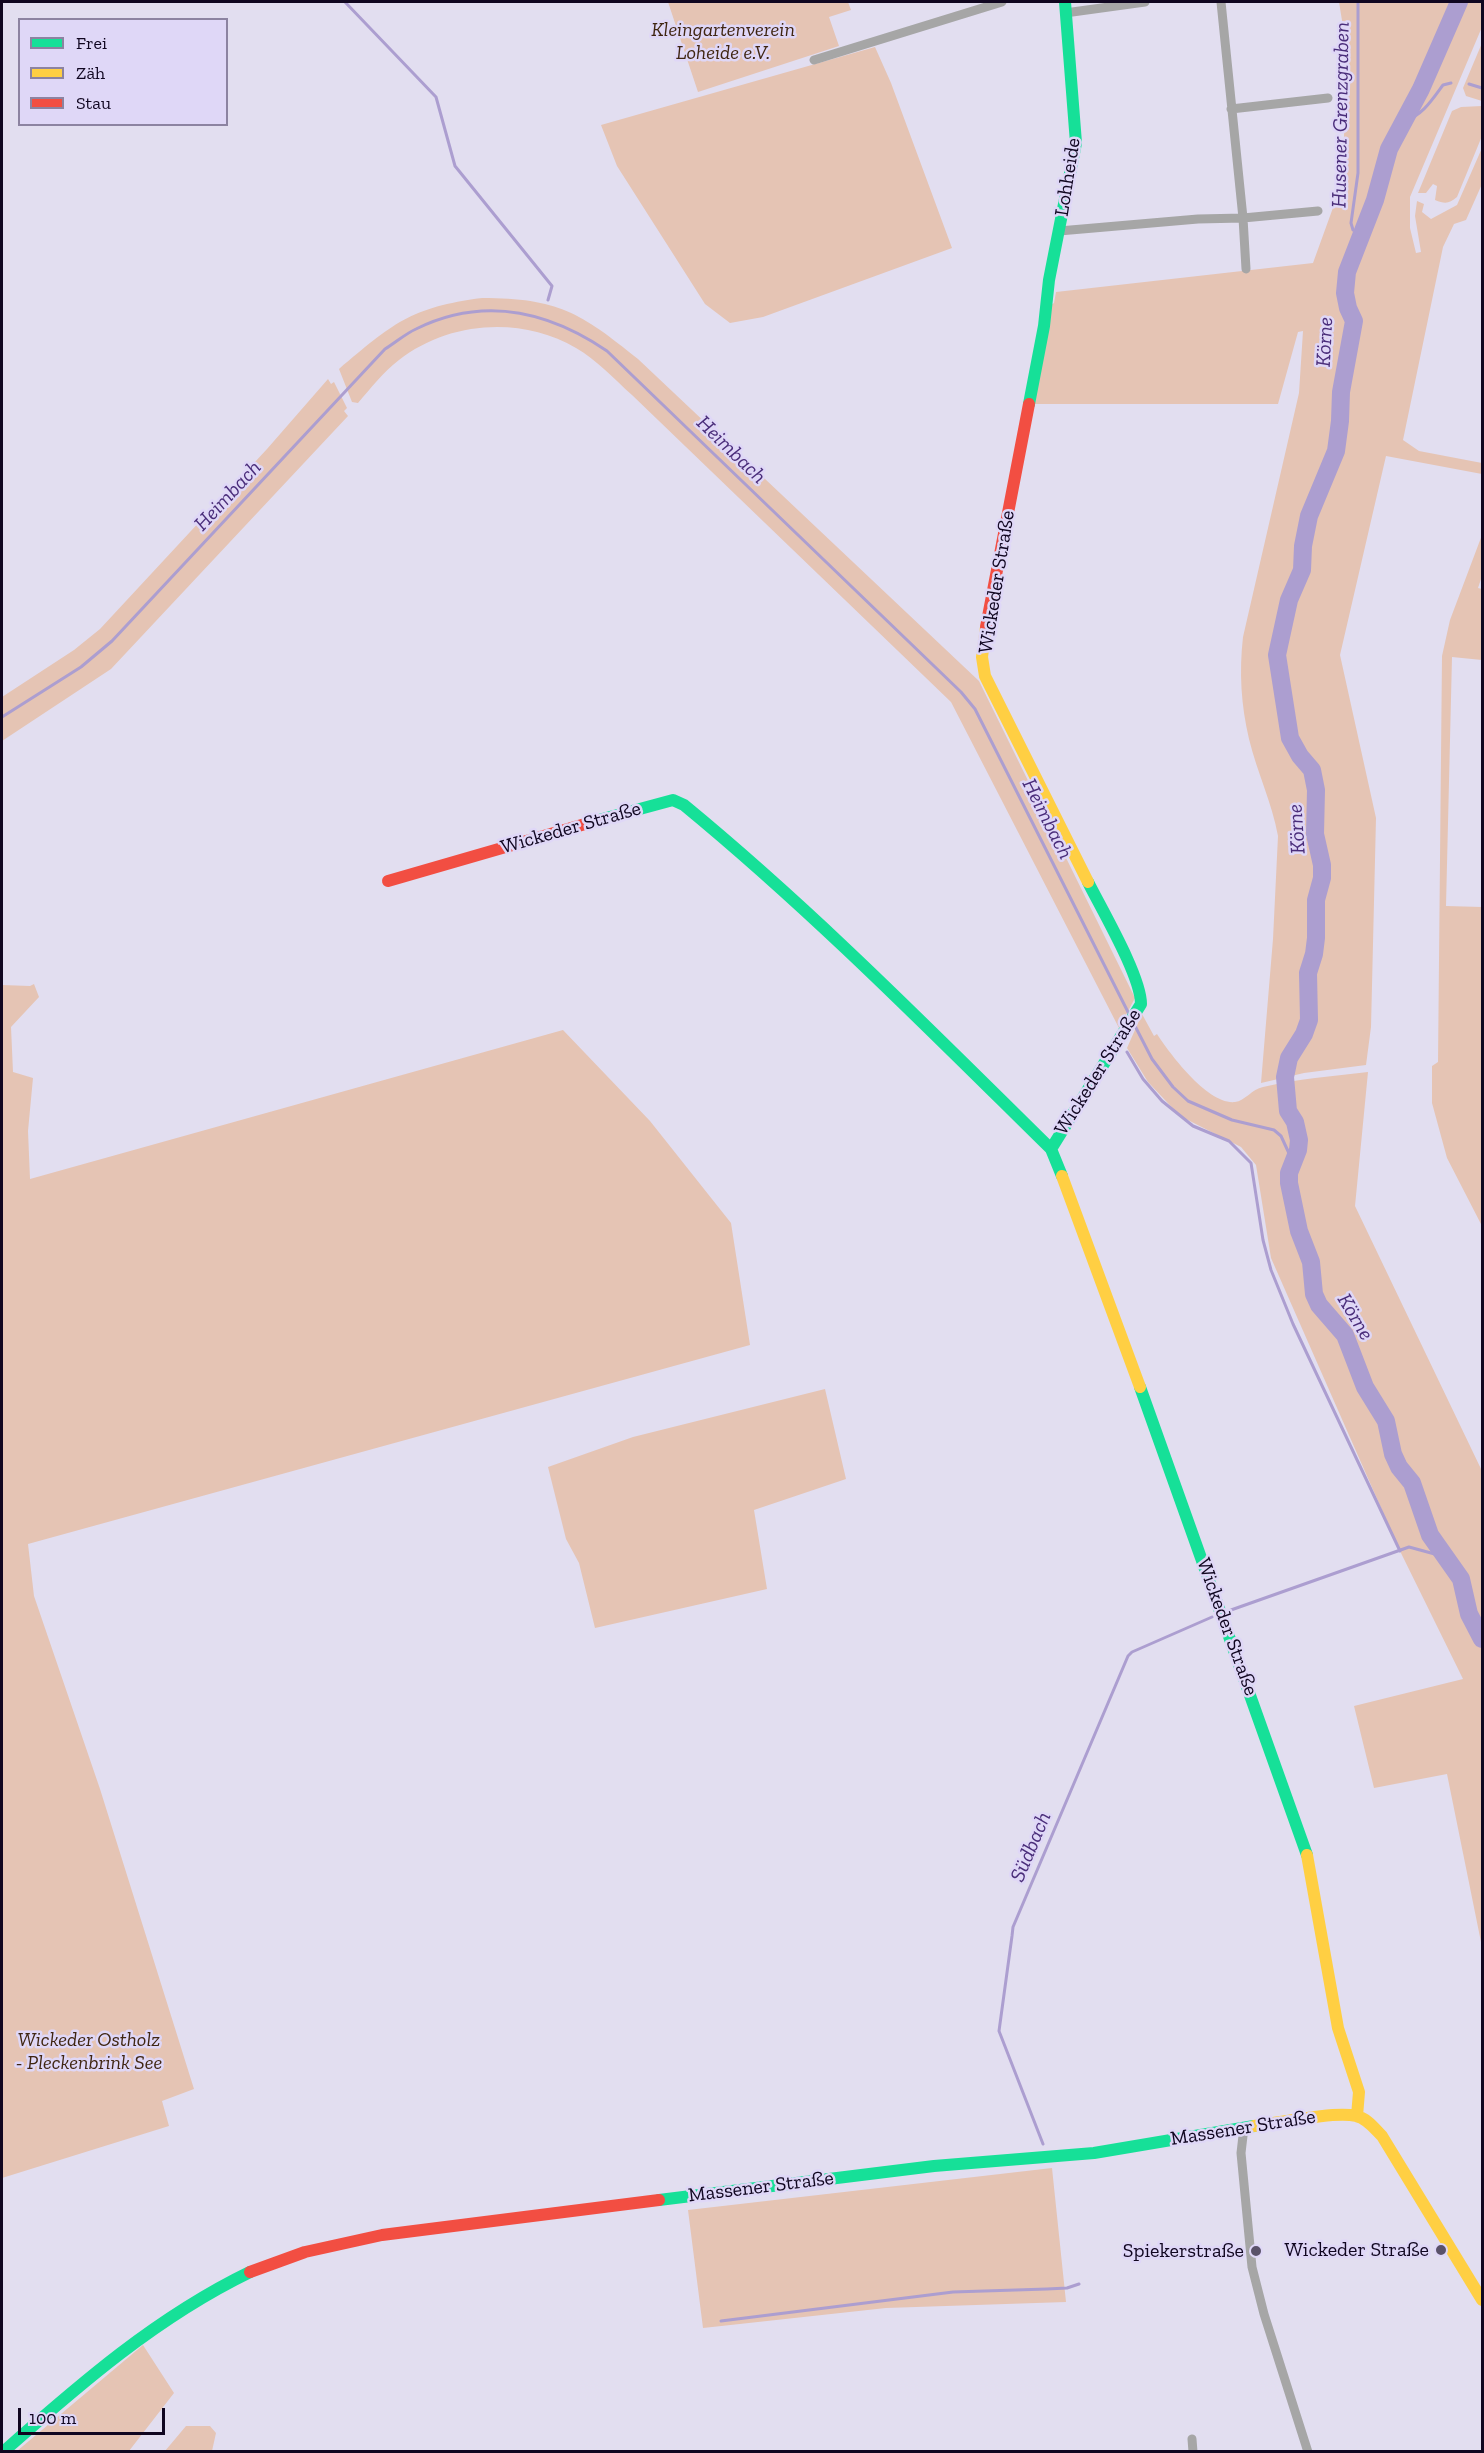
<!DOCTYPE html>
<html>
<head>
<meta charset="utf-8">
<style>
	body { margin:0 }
	#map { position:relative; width:1484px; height:2453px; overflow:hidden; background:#e2def0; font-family:"Zilla Slab",serif }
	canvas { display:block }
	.frame { position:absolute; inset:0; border:3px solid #100620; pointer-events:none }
	.legend { position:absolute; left:18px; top:18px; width:210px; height:108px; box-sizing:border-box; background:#dfd7f7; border:2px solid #8c83a1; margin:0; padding:8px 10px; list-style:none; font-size:18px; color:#100620 }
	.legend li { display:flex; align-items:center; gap:12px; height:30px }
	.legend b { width:30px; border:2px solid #8c83a1 }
	.scale { position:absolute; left:18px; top:2408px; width:147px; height:27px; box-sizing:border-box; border:3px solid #100620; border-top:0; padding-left:8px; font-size:18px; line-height:21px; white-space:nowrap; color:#100620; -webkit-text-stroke:4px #dfd7f7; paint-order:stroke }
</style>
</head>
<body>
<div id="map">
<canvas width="1484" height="2453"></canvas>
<div class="frame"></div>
<ul class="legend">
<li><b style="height:8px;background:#16e098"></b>Frei</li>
<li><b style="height:8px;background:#ffcf43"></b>Zäh</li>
<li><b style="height:8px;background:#f24e42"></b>Stau</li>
</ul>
<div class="scale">100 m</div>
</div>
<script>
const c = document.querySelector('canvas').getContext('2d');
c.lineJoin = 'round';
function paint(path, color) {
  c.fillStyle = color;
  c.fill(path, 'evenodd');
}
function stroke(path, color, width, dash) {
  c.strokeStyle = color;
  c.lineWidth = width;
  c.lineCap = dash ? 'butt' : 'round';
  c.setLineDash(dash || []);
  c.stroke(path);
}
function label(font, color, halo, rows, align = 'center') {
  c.font = font + ' "Zilla Slab",serif';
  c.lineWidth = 5;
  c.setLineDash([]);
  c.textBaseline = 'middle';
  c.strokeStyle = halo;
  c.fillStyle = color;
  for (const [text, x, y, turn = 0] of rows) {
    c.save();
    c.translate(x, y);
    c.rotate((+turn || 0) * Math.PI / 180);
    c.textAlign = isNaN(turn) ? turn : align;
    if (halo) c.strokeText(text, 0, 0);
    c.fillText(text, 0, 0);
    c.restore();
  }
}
paint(new Path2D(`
	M668 2H848L851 10 829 17 839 46 698 92Z
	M1339 2H1482V27L1410 197V228L1416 253 1421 252 1415 216 1417 201 1424 204 1422 212 1431 219 1457 205 1482 148V184L1466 220 1454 224 1443 247 1403 440 1419 451 1482 463V474L1386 456 1340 655 1376 818 1371 1027 1366 1065 1304 1073 1261 1083 1273 939 1278 836C1272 803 1257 772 1249 739 1241 705 1239 672 1243 637L1299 393 1303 331 1298 332 1278 404H1033L1051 305 1054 303 1056 292 1313 263 1334 205 1344 138 1345 39Z
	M1482 43V101L1466 96 1463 88Z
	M875 47 891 83 952 248 763 317 730 323 705 304 617 166 601 125Z
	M1482 106V136L1457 197C1449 204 1445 204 1435 200L1437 186 1433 184 1426 193H1418L1452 111 1461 107Z
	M482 298C558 298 581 313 638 359L979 681 1135 998 1119 1028 951 702 632 395C614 379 597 360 576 348 522 316 449 321 399 360 383 372 371 388 358 403L352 402 339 369C392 324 411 307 482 298Z
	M328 379 331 384 334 382 347 408 344 411 348 416 111 669 2 741V697L74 650 100 629 267 449Z
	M1482 535V576L1478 588 1482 589V660L1452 657 1446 906 1482 907V1226L1447 1158 1432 1103V1066L1438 1062 1442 656 1450 620Z
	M34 984 39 997 11 1027 13 1072 33 1078 28 1131 30 1179 563 1030 650 1121 731 1223 750 1345 28 1544 34 1596 100 1789 194 2089 162 2101 169 2126 2 2178V985L30 986Z
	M1142 1014 1154 1036 1157 1034C1170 1054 1208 1105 1235 1102 1245 1101 1252 1089 1263 1087 1297 1079 1333 1076 1368 1072L1355 1206 1482 1471V1947L1447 1774 1374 1788 1354 1706 1463 1679 1400 1551 1271 1258 1256 1165 1241 1147 1180 1116 1148 1082 1127 1048Z
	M825 1389 846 1479 754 1510 767 1589 595 1628 579 1563 566 1539 548 1467 633 1437Z
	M1052 2168 1066 2302 886 2308 703 2328 688 2210Z
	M143 2345 174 2393 129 2451H17Z
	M186 2426H210L216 2433 212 2451H165Z`), '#e5c4b4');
stroke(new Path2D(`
	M345 2 436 97 455 166 552 286 548 300
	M1469 84 1482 88
	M1404 121C1422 116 1432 100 1443 85L1451 83
	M1353 230 1351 223 1358 173V2
	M2 717 81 667 112 641 385 349C395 343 405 334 416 329 483 296 548 311 607 351L961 692 975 709 1129 1014
	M1133 1022 1152 1059 1173 1087 1188 1101 1232 1120 1274 1130 1281 1136 1293 1162
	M1127 1052 1143 1079 1162 1101 1193 1126 1229 1141 1251 1163 1263 1240 1271 1270 1293 1324 1400 1551
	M1231 1610 1409 1547 1442 1556
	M1043 2144 999 2031 1012 1936 1013 1927 1128 1656 1132 1652 1212 1617
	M721 2321 953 2292 1047 2289 1067 2288 1079 2284`), '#ac9ed0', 3);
stroke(new Path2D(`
	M1459 2 1421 89 1389 149 1375 200 1347 272 1345 293 1348 308 1354 321 1341 392 1340 421 1336 451 1309 516 1303 546 1302 570 1289 600 1277 655 1290 738 1300 756 1312 770 1316 790 1315 834 1322 865V878L1316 900V938L1314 954 1308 973 1309 1020 1304 1034 1289 1058 1285 1077 1288 1111 1295 1122 1299 1140 1298 1150 1289 1173V1183L1299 1231 1311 1262 1314 1294 1319 1305 1345 1335 1365 1387 1386 1421 1393 1454 1399 1467 1412 1483 1430 1535 1461 1579 1469 1614 1482 1639`), '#ac9ed0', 18);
stroke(new Path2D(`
	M1065 13 1145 2
	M814 60 1002 2
	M1231 109 1328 98
	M1059 231 1198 219 1243 218 1221 2
	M1246 269 1243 218 1318 211
	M1244 2127 1241 2153 1252 2267 1264 2314 1308 2452
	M1192 2439 1193 2452`), '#a6a6a6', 9);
stroke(new Path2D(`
	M1029 404 1044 326 1049 280 1076 143 1065 2
	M599 820 673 800 684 805C814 912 931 1031 1051 1149L1062 1176
	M1051 1149 1141 1004C1141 976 1102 910 1088 882
	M1140 1387 1307 1855
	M659 2200 934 2166 1094 2153 1254 2126
	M3 2452C80 2384 157 2317 250 2272`), '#16e098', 12);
stroke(new Path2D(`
	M986 627 982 657 985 676 1088 882
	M1062 1176 1140 1387
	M1307 1855 1338 2028 1359 2092 1357 2116
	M1254 2126C1278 2123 1335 2111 1356 2116 1367 2118 1375 2129 1382 2136L1482 2300`), '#ffcf43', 12);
stroke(new Path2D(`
	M986 627 1029 404
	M388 881 599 820
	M250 2272 305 2252 382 2235 659 2200`), '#f24e42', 12);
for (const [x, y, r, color] of [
	[1441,2250,6,"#5a5269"],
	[1256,2251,6,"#5a5269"]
]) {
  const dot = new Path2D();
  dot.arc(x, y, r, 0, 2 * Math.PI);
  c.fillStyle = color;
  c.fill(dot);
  stroke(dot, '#dfd7f7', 2);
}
label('italic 20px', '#3f2511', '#dfd7f7', [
	["Kleingartenverein",723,30],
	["Loheide e.V.",723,53],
	["Wickeder Ostholz",89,2040],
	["- Pleckenbrink See",89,2063]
]);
label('20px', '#100620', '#dfd7f7', [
	["Lohheide",1068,177,-81],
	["Wickeder Straße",997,582,-81],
	["Wickeder Straße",571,828,-16],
	["Wickeder Straße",1098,1072,-58],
	["Wickeder Straße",1227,1627,70],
	["Massener Straße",1243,2128,-9],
	["Massener Straße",761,2187,-7]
]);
label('20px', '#100620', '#dfd7f7', [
	["Wickeder Straße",1429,2250],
	["Spiekerstraße",1244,2251]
], 'right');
label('italic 21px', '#4a2d7a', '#dfd7f7', [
	["Husener Grenzgraben",1341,115,-89],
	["Körne",1325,342,-87],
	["Heimbach",731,450,44],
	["Heimbach",228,496,-47],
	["Heimbach",1047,819,63],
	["Körne",1297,829,-94],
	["Körne",1355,1317,59],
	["Südbach",1031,1847,-67]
]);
</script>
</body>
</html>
